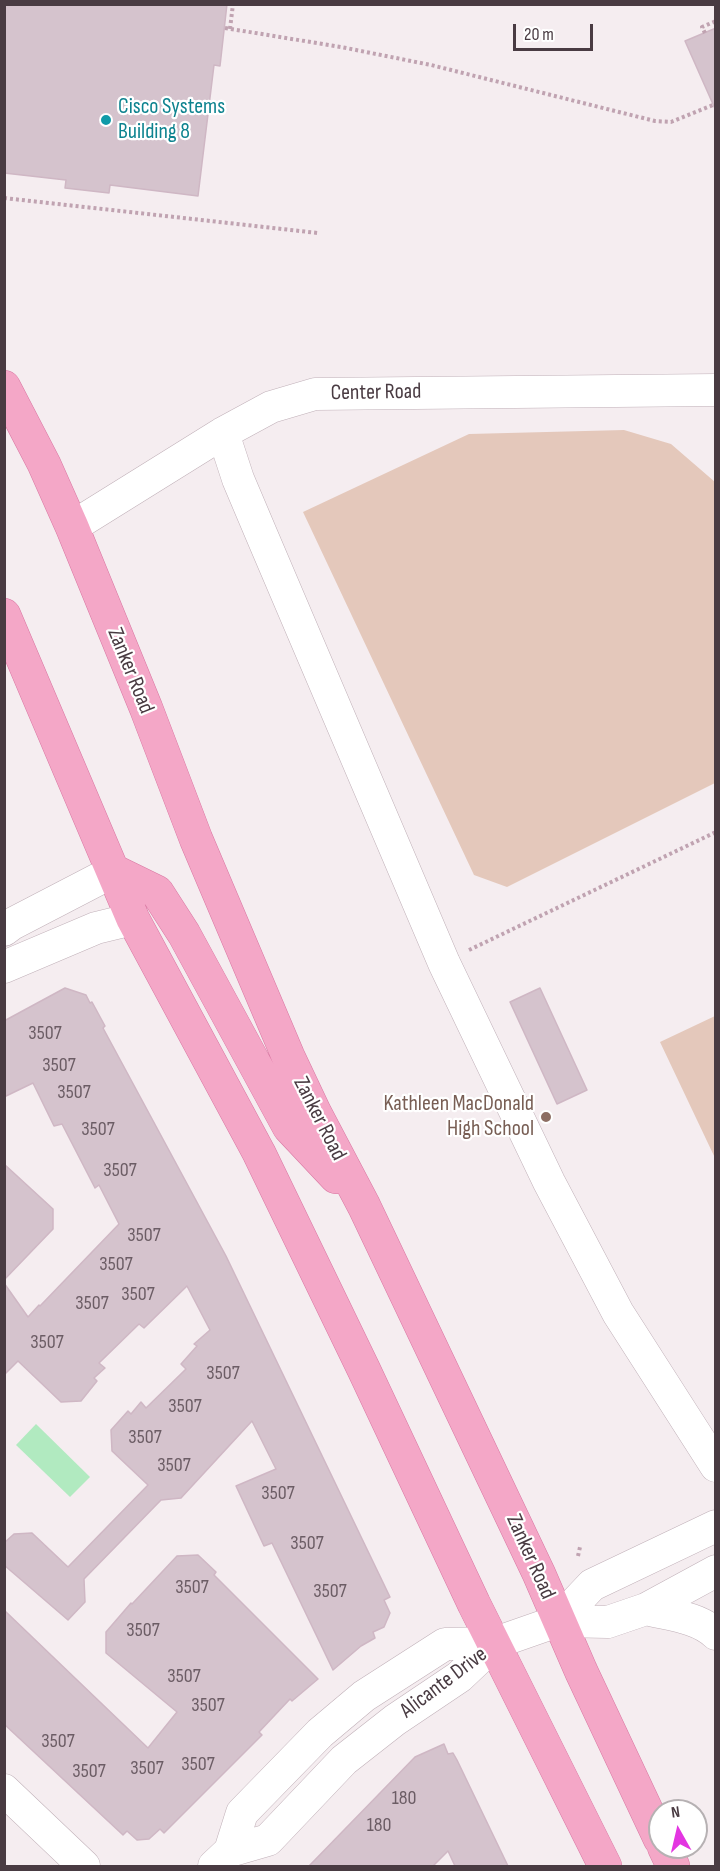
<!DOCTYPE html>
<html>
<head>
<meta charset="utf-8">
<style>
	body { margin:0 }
	#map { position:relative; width:720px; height:1871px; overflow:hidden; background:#f5edf0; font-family:"Sofia Sans Condensed",sans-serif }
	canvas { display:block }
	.frame { position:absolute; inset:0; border:6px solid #493b42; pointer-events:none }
	.north { position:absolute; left:648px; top:1799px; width:60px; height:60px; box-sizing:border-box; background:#fff; border:2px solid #b6b1b3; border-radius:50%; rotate:352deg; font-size:16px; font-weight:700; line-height:24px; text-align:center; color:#493b42 }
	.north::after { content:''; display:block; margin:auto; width:21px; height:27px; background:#e335e1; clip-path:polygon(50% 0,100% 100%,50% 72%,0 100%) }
	.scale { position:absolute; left:513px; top:24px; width:80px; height:27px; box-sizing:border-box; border:3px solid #493b42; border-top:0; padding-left:8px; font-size:18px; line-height:21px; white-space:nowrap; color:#493b42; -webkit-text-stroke:4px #fff; paint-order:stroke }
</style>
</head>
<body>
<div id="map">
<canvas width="720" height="1871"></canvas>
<div class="frame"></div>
<div class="north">N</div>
<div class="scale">20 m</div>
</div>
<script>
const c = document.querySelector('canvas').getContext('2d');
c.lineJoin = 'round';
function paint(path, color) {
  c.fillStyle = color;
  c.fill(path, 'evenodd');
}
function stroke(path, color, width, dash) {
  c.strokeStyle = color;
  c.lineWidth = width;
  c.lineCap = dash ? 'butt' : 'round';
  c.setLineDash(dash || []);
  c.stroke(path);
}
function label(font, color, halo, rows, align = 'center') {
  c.font = font + ' "Sofia Sans Condensed",sans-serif';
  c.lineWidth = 4.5;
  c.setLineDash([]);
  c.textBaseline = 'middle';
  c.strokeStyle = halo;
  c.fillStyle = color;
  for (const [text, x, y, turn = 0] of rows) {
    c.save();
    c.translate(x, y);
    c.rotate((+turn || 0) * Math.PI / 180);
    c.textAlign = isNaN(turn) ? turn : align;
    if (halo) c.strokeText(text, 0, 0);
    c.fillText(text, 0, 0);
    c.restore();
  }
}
paint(new Path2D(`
	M624 430 671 444 715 482V783L507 887 474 875 303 512 469 434Z
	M715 1016V1158L660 1042Z`), '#e4c8bb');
paint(new Path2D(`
	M36 1424 90 1477 70 1497 16 1445Z`), '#b1eac0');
const building = new Path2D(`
	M4 4H227L220 66 214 65 198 196 110 185 109 193 65 188 66 180 4 173Z
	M716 28V111L685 41Z
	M65 988 86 995 90 1003 92 1002 105 1026 103 1028 226 1256 390 1597 384 1600 390 1613 384 1627 373 1632 375 1638 361 1646 333 1670 272 1543 264 1546 236 1486 276 1469 252 1421 181 1498 161 1500 84 1579 85 1602 68 1620 4 1565V1543L14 1534 32 1533 68 1567 148 1485 112 1451 111 1430 128 1411 131 1414 141 1402 146 1408 186 1369 181 1364 197 1346 194 1344 210 1330 187 1286 144 1328 139 1324 99 1363 105 1368 94 1378 97 1381 81 1401 61 1402 18 1361 4 1375V1283L28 1317 39 1305 40 1306 119 1224 99 1185 95 1188 62 1124 54 1126 33 1083 4 1097V1021Z
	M540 988 587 1090 557 1104 510 1002Z
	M4 1164 53 1209V1229L4 1280Z
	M198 1555 216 1572 214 1575 318 1679 292 1701 290 1699 259 1732 262 1735 164 1833 160 1829 149 1839 137 1840 127 1831 123 1835 4 1724V1610L148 1748 177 1712 106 1653V1632L131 1603 132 1604 177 1556Z
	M444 1744 448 1754 453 1753 457 1760 508 1866H455L448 1851 433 1866H309L415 1757Z`);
paint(building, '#d5c3cd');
stroke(building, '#cfb7c4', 1.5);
const minor = new Path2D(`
	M223 433 238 479 260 531 444 963 549 1182 618 1313 716 1466
	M72 527 223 433 271 407 315 394 716 390
	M4 930 12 924 114 871
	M4 967 96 928 133 919
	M646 1609C670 1615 698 1617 716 1634
	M558 1621 592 1585 716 1526
	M4 1790 84 1866
	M230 1851 268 1840 344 1760 395 1720 459 1677 495 1643
	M214 1866 230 1851 242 1813 320 1733 364 1696 445 1644 495 1643 558 1621 608 1622 646 1609 716 1571`);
const major = new Path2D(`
	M4 387 44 464 72 527 146 708 196 839 288 1056 315 1113 364 1206 539 1574 581 1671 660 1839
	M4 615 133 919 259 1153 364 1370 474 1604 605 1866
	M114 871 157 892 184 934 289 1127 336 1177
	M664 1847 673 1866`);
stroke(minor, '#c0b0b8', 33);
stroke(major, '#d877a2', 34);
stroke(new Path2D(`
	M225 28 341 47 431 65 655 121 671 122 713 105
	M230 29 233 4
	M705 33 702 27 716 21
	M4 198 318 233
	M469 950 716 832
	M578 1556 580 1547`), '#c0a3b1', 4, [3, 3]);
stroke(minor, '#fff', 32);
stroke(major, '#f4a7c7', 33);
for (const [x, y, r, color] of [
	[106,120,6,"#0f9aa8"],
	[546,1117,6,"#8d6e63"]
]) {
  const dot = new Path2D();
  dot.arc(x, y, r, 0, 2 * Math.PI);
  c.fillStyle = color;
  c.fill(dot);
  stroke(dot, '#fff', 2);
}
label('20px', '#6c5d65', null, [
	["3507",45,1034],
	["3507",59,1066],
	["3507",74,1093],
	["3507",98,1130],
	["3507",120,1171],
	["3507",144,1236],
	["3507",116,1265],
	["3507",138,1295],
	["3507",92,1304],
	["3507",47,1343],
	["3507",223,1374],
	["3507",185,1407],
	["3507",145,1438],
	["3507",174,1466],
	["3507",278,1494],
	["3507",307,1544],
	["3507",192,1588],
	["3507",330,1592],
	["3507",143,1631],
	["3507",184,1677],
	["3507",208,1706],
	["3507",58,1742],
	["3507",198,1765],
	["3507",147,1769],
	["3507",89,1772],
	["180",404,1799],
	["180",379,1826]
]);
label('22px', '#0d838f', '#fff', [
	["Cisco Systems",118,107],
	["Building 8",118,132]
], 'left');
label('22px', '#493b42', '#fff', [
	["Center Road",376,393,-1],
	["Zanker Road",130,671,68],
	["Zanker Road",319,1119,63],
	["Zanker Road",530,1557,66],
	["Alicante Drive",444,1683,-37]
]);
label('22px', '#785e54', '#fff', [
	["Kathleen MacDonald",534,1104],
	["High School",534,1129]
], 'right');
</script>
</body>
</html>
